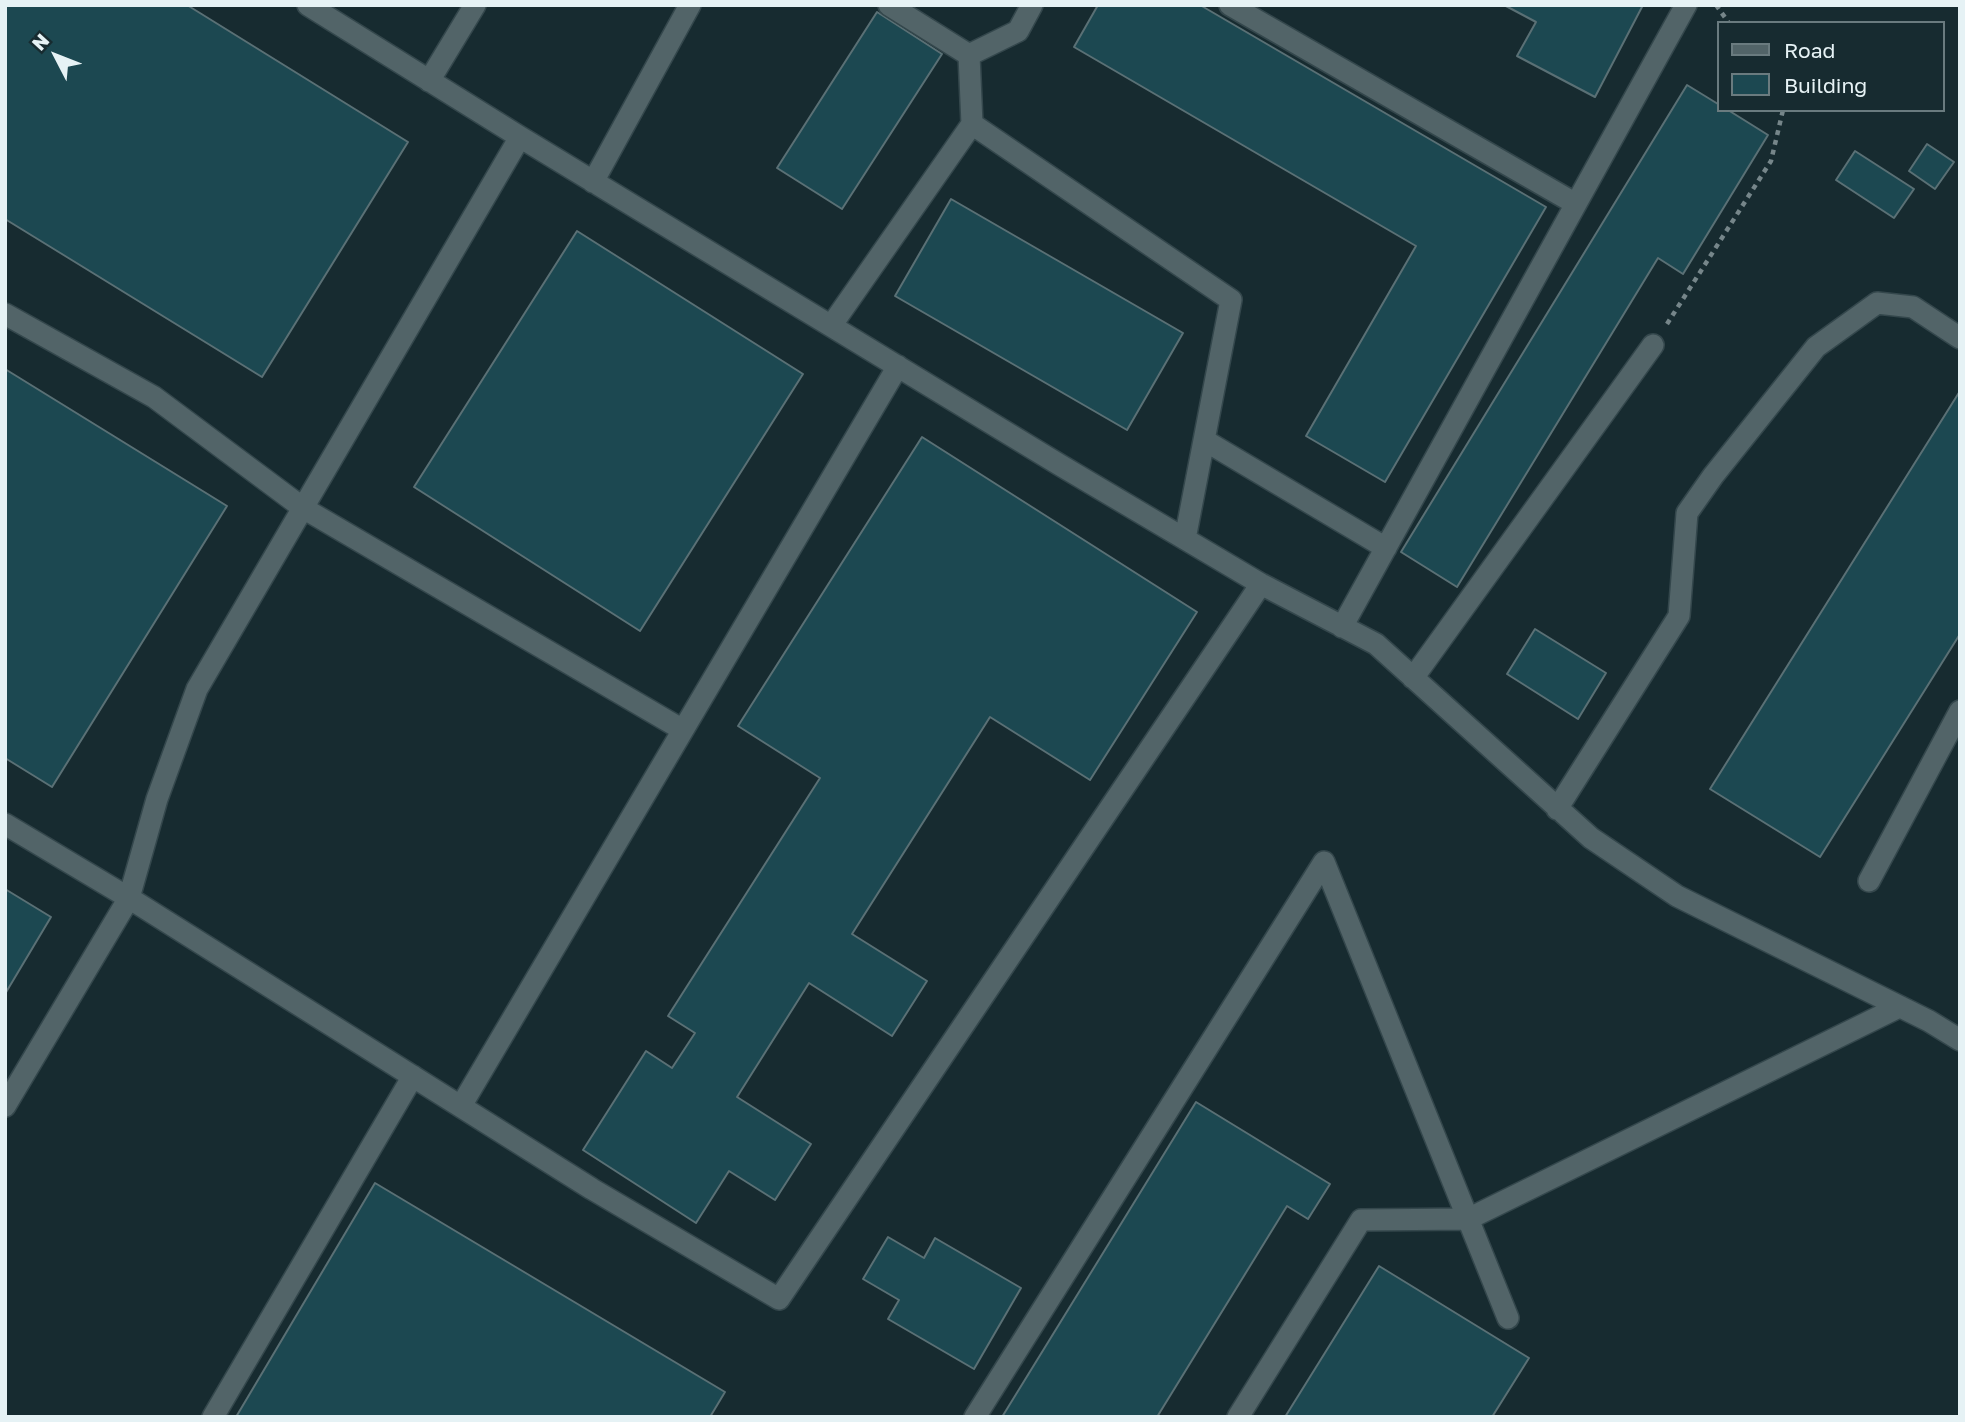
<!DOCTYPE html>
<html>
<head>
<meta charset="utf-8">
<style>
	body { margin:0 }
	#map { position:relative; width:1965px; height:1422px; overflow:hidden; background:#172b30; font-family:"Golos Text",sans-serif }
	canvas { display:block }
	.frame { position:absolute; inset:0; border:7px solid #e6f2f5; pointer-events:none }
	.legend { position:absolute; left:1717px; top:21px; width:228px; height:91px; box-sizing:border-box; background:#172b30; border:2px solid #6a7b7f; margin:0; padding:9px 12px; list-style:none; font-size:21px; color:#e6f2f5 }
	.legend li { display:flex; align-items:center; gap:14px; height:35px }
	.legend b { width:35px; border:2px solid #6a7b7f }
	.north { position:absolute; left:21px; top:21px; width:70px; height:70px; -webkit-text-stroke:5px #172b30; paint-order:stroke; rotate:312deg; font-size:19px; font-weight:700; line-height:28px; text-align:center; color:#e6f2f5 }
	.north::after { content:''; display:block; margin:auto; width:24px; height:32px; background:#e6f2f5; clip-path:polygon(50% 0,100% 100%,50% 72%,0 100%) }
</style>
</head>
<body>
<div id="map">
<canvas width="1965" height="1422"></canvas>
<div class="frame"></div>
<ul class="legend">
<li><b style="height:9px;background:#526468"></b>Road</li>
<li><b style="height:19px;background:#1c4851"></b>Building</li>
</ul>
<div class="north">N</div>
</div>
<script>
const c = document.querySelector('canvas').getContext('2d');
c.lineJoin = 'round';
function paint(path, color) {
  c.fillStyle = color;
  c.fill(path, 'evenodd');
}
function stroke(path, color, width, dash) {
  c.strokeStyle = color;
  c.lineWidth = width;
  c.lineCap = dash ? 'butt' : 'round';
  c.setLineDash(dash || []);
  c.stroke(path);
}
const building = new Path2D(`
	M5 5H187L408 142 262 377 5 219Z
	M1098 5H1200L1546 207 1385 482 1306 436 1416 246 1074 47Z
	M1504 5H1643L1595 97 1517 56 1536 22Z
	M877 12 942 54 842 209 777 168Z
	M1687 85 1718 104V110H1728L1768 135 1683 274 1658 258 1457 587 1401 552Z
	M1927 144 1954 162 1935 189 1909 171Z
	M1855 151 1914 189 1894 218 1836 180Z
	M951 199 1183 333 1127 430 895 296Z
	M577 231 803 374 640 631 414 487Z
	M5 369 227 506 52 787 5 758Z
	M1960 391V634L1820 857 1710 789Z
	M922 437 1197 612 1090 780 990 717 852 934 927 981 892 1036 809 983 737 1097 811 1144 775 1200 729 1171 696 1223 583 1150 646 1051 672 1068 695 1033 668 1016 820 778 738 726Z
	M1535 629 1606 673 1578 719 1507 674Z
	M5 889 51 917 5 994Z
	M1196 1102 1330 1184 1308 1219 1287 1206 1157 1417H1002Z
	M375 1183 725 1392 710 1417H236Z
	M888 1237 924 1258 935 1238 1021 1288 974 1369 888 1319 899 1300 863 1279Z
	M1379 1266 1529 1358 1492 1417H1285Z`);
paint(building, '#1c4851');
stroke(building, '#5a7075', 2);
const minor = new Path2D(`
	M308 5 520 137 1060 465 1261 584 1376 644 1591 838 1677 896 1929 1021 1960 1040
	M889 5 969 55 972 124
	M1230 5 1576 204
	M969 55 1018 31 1032 5
	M429 81 475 5
	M593 182 690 5
	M5 314 154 397 303 508 683 730
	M831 326 972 124 1231 300 1185 539
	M1204 440 1386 548
	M1342 627 1686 5
	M1413 678 1653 345
	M1557 809 1679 616 1687 513 1713 476 1816 347 1877 303 1913 307 1960 338
	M5 824 129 898 592 1189 779 1299 1261 584
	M1869 881 1960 711
	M5 1106 129 898 157 799 197 689 520 137
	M461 1106 898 366
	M213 1417 413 1076
	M975 1417 1324 862 1508 1318
	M1238 1417 1361 1220 1468 1219 1899 1007`);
stroke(minor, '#34474c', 24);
stroke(new Path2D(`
	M1716 5 1729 23
	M1667 324 1771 161 1783 110`), '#76868a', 4.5, [5, 5]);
stroke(minor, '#526468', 21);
</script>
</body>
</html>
